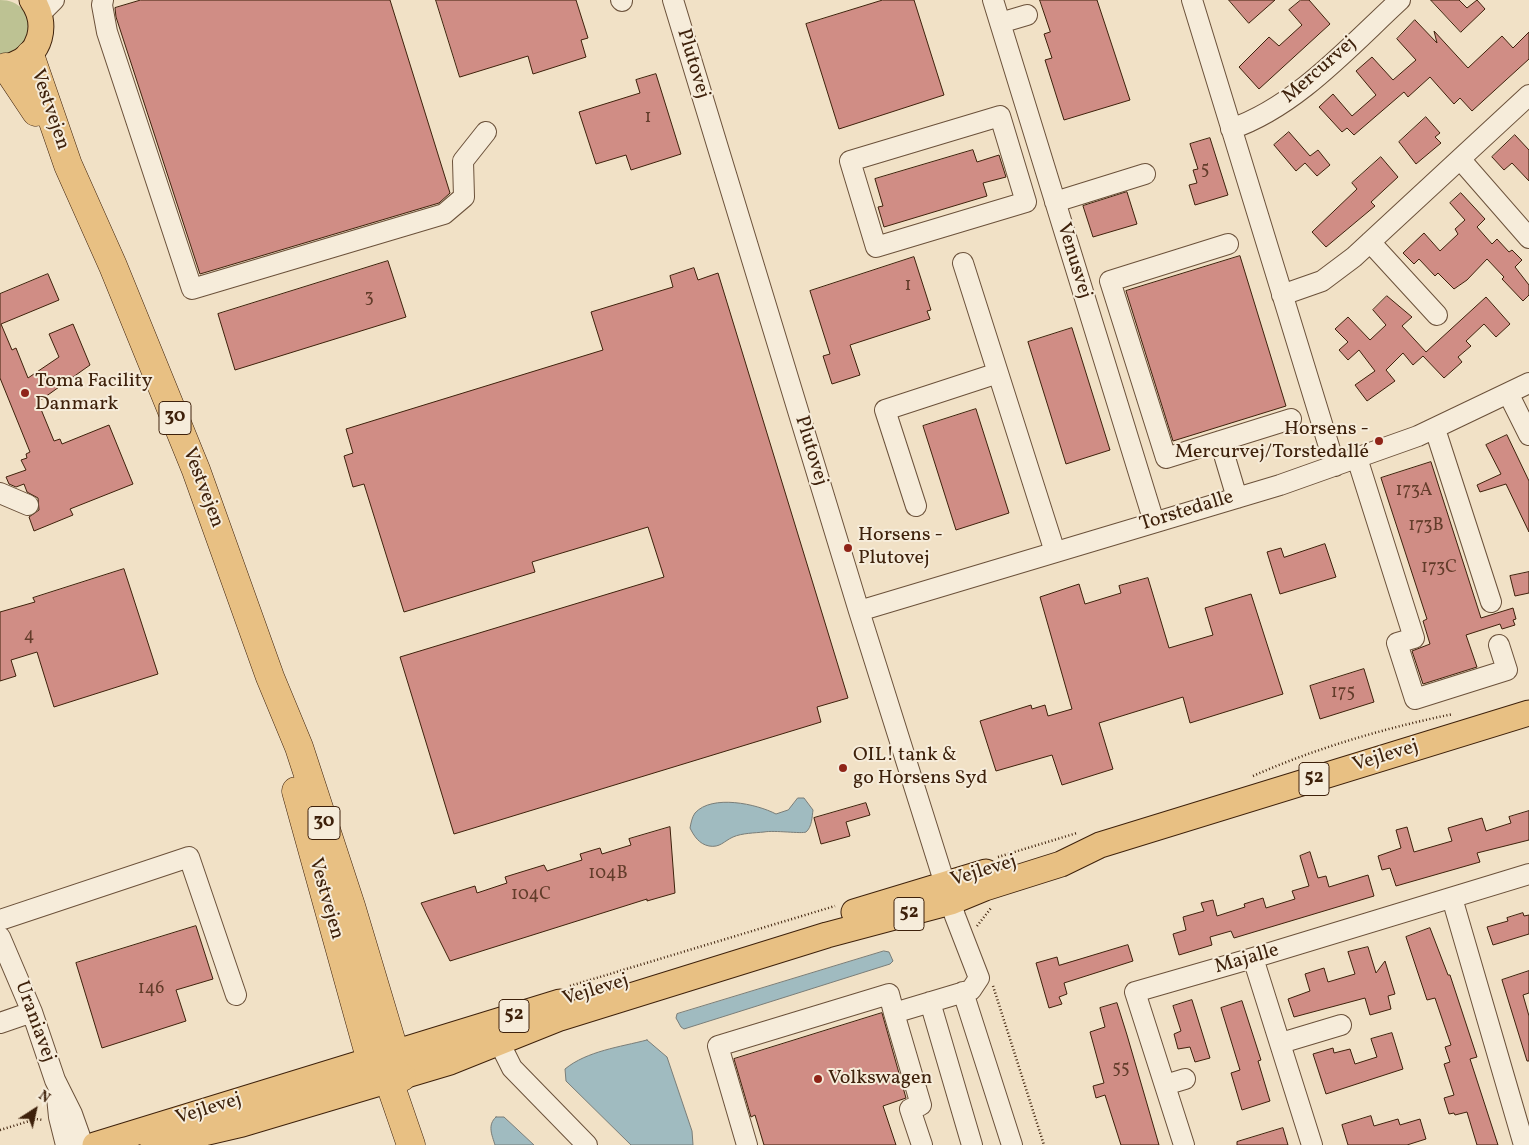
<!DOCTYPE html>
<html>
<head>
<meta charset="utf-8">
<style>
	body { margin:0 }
	#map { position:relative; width:1529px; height:1145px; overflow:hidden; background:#f1e1c6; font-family:Vollkorn,serif }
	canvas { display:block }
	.north { position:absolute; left:10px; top:1085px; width:50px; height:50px; -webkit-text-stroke:4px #f6ecda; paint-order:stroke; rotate:35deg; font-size:14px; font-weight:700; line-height:20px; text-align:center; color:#3e210b }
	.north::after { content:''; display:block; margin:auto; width:18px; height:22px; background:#3e210b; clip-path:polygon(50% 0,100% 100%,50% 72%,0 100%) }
</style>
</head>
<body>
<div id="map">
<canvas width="1529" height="1145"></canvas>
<div class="north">N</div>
</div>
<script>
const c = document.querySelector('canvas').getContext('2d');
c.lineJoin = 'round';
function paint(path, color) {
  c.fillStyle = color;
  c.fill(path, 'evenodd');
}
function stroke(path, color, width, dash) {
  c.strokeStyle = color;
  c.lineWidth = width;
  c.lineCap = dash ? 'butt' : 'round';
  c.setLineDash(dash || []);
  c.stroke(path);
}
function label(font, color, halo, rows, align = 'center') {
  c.font = font + ' Vollkorn,serif';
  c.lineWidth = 4;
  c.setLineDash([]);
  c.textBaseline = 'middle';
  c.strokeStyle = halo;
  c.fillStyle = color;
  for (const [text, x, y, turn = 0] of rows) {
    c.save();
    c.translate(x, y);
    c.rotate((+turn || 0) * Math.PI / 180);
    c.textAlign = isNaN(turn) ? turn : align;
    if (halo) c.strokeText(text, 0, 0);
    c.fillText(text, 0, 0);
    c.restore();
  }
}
paint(new Path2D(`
	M0 0C39 0 37 54 0 54Z`), '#bdc293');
const water = new Path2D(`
	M798 798H804L813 810C812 817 812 827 806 832 802 834 774 830 764 832 755 833 742 833 733 837 724 841 720 848 709 846 699 844 694 836 690 828 691 823 692 817 695 813 712 794 757 804 776 814L788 810Z
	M884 951 889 952 893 961 890 964 684 1029 681 1027 676 1018 677 1014Z
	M647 1040 667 1057 692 1131 693 1145H631L566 1081 565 1069C587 1051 620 1047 647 1040Z
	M496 1117H504L534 1145H495C492 1135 487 1125 496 1117Z`);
paint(water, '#a0bbc0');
stroke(water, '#797d78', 1);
const building = new Path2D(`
	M141 0H390L450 193 439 203 200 274 116 17 115 8Z
	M436 0H576L588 38 581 40 586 57 533 74 528 56 460 77Z
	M883 0H914L944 95 839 129 806 24Z
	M1040 0H1097L1130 100 1064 120 1045 60 1052 58 1044 34 1050 32Z
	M1229 0H1275L1249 23Z
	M1301 0H1309L1330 24 1259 89 1239 67 1269 37 1279 46 1302 25 1289 10Z
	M1431 0H1459L1467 8 1477 0 1485 9 1461 32Z
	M1415 20 1437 43 1434 31 1468 68 1502 36 1513 48 1529 32V59L1472 111 1460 98 1454 104 1430 77 1408 97 1404 92 1354 135 1347 128 1342 132 1319 107 1333 94 1352 116 1376 95 1356 71 1372 57 1393 80 1416 60 1397 39Z
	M656 74 681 154 631 170 626 155 596 164 579 112 640 93 636 80Z
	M1426 117 1440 133 1435 137 1441 143 1416 164 1399 142Z
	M1289 132 1310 156 1318 150 1330 165 1317 176 1305 163 1296 171 1274 145Z
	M1515 135 1529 150V181L1512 163 1504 170 1492 157Z
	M1210 138 1228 195 1195 205 1189 185 1197 183 1193 170 1198 169 1190 144Z
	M973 150 977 162 999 155 1006 177 983 183 987 196 884 227 878 207 883 206 875 179Z
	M1381 157 1398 177 1371 202 1375 206 1326 247 1312 232 1357 189 1352 183Z
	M1127 192 1137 224 1093 237 1083 206Z
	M1461 193 1485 219 1477 227 1492 244 1497 239 1509 252 1512 250 1522 260 1515 267 1529 285V295L1523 301 1502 279 1504 277 1487 259 1467 280 1454 289 1438 273 1435 276 1419 259 1414 264 1403 253 1424 233 1440 251 1458 234 1455 229 1465 220 1450 203Z
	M1240 256 1286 406 1173 441 1126 291Z
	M914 257 931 310 927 311 930 319 850 345 860 375 832 384 823 356 830 354 810 291Z
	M388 261 406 317 235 370 218 314Z
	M694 268 698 280 718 273 848 698 817 707 821 722 454 834 400 657 664 577 648 527 532 562 535 572 404 612 364 484 353 487 344 456 353 453 346 429 603 350 591 312 673 287 670 276Z
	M48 274 59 300 1 324 12 350 16 348 28 378 59 357 49 334 73 324 90 365 38 402 54 441 60 439 62 444 109 425 133 484 70 509 73 515 34 531 29 517 39 510 38 498 27 492 24 484 16 487 9 484 6 477 26 470 21 460 27 458 26 454 30 452 0 378V294Z
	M1387 296 1412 317 1402 326 1426 352 1486 297 1510 324 1496 337 1484 324 1466 341 1471 346 1458 357 1462 362 1444 378 1423 356 1413 365 1403 353 1386 370 1395 381 1367 401 1355 385 1375 371 1359 350 1348 360 1339 350 1348 342 1335 329 1348 317 1370 340 1386 325 1373 310Z
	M1072 328 1110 450 1066 464 1028 342Z
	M976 409 1009 513 956 530 923 426Z
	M1507 435 1529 481V532L1506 484 1480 492 1477 485 1501 474 1486 445Z
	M1431 462 1481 618 1513 608 1516 619 1513 620 1515 625 1502 629 1500 624 1466 635 1477 667 1423 684 1412 651 1430 644 1423 621 1427 619 1381 478Z
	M1325 544 1336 577 1280 594 1267 552 1281 548 1284 557Z
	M124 569 158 674 54 707 37 652 11 660 16 676 0 681V612L35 602 33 598Z
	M1529 572V593L1515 596 1510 576Z
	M1148 578 1169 648 1213 635 1205 608 1251 594 1283 694 1190 723 1183 697 1099 723 1113 769 1062 785 1052 755 996 771 980 721 1031 705 1032 709 1045 705 1048 716 1072 709 1040 597 1079 584 1085 604 1121 593 1119 586Z
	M1364 669 1374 702 1320 719 1310 686Z
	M866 803 870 815 846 822 850 836 821 844 814 818Z
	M1529 811V840L1477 853 1480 862 1396 886 1390 868 1382 870 1378 856 1401 848 1396 830 1407 827 1414 852 1452 841 1448 828 1482 818 1486 831 1511 823 1509 817Z
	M670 827 675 893 647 901V899L450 961 421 903 475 886 477 893 507 883 505 877 544 865 547 871 582 860 580 854 600 848 602 854 631 845 629 839Z
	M1310 852 1318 878 1326 876 1329 887 1368 875 1374 896 1234 938 1231 931 1210 937 1212 945 1179 955 1173 934 1186 930 1183 917 1204 911 1201 903 1213 900 1217 916 1245 907 1244 904 1263 898 1266 908 1295 899 1292 891 1309 886 1300 856Z
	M1523 913 1524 916 1529 915V934L1493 945 1487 927 1508 921 1507 918Z
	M196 926 213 979 176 990 186 1021 102 1048 76 963Z
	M1430 928 1448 975H1450L1477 1057 1470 1059 1498 1145H1477L1467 1112 1455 1115 1454 1113 1449 1114 1444 1098 1454 1095 1444 1064 1450 1062 1445 1047 1451 1045 1435 998 1427 1000 1406 937Z
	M1128 945 1133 961 1064 983 1067 994 1059 997 1062 1004 1049 1008 1036 963 1057 957 1059 965Z
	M1368 947 1376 973 1385 961 1395 994 1388 996 1391 1009 1370 1015 1365 998 1294 1017 1288 999 1310 991 1305 974 1324 968 1328 982 1355 974 1348 952Z
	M1529 971V993L1523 995 1529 1016V1061H1527L1502 980Z
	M1192 1000 1210 1058 1195 1062 1190 1047 1178 1049 1174 1034 1181 1031 1173 1006Z
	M1242 1001 1261 1060 1258 1061 1270 1101 1242 1110 1231 1073 1240 1070 1221 1008Z
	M1117 1003 1127 1035 1159 1145H1121L1105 1095 1096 1098 1093 1086 1104 1083 1090 1032 1105 1027 1100 1008Z
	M882 1013 906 1098 883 1106 896 1145H764L755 1115 751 1117 734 1059Z
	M1392 1033 1403 1069 1326 1094 1313 1054 1333 1048 1334 1053 1350 1049 1355 1064 1377 1057 1371 1039Z
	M1371 1116 1374 1126 1398 1119 1400 1125 1420 1119 1426 1139 1407 1145H1348L1342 1125Z
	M1283 1128 1288 1145H1237V1142Z`);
paint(building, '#d08d85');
stroke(building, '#3e210b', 1);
const minor = new Path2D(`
	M103 0 102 5 107 32 192 289 444 214 464 197 463 161 486 132
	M621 0 622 1
	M673 0 859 611 955 916 979 978 971 990 894 1013 921 1105 910 1109 922 1145
	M993 0 1154 522
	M1192 0 1335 466
	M40 14 54 0
	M1000 23 1027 15
	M1000 116 1026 202 876 247 850 161Z
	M1231 129C1296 107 1350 46 1400 0
	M1460 159 1529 238
	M1055 202 1145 174
	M1370 242 1437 315
	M1228 244 1110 281 1166 458 1291 419
	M963 263 1055 552
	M1282 295 1322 281 1354 257 1529 95
	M1509 395 1529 435
	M1435 429 1491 602
	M1220 441 1237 498
	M1357 458 1414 638 1397 643 1415 699 1507 670 1499 645
	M0 493 28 505
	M916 506 885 410 998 373
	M859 611 1280 485 1418 436 1529 383
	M1452 898 1524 1145
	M0 920 189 857 236 995
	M0 937 32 1012 55 1080 72 1114 83 1145
	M1253 958 1312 1145
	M963 992 1012 1145
	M930 1002 972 1145
	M0 1023 32 1012
	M493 1030 512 1068 587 1145
	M1281 1043 1341 1025
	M1165 1085 1185 1079
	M57 1097 59 1117 66 1145
	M747 1145 718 1046 889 994 894 1013
	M1184 1145 1135 992 1253 958 1529 874`);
const major = new Path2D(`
	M13 65C41 55 49 24 32 0
	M854 912 986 872
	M95 1145 560 1002
	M153 1145 242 1124 450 1062 560 1018 827 935 951 902 985 888 1061 864 1100 845 1529 713`);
const highway = new Path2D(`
	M30 55 68 165 113 266 196 470 270 677 299 747 351 906 391 1040
	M6 67 36 112
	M296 791 367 1047
	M371 1022C377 1042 381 1067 402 1077
	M375 1063 389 1081 411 1145`);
stroke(minor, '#6b513a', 22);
stroke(major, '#3e210b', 27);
stroke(highway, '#3e210b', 29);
stroke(new Path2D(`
	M1253 776C1316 748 1385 728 1453 714
	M998 857 1077 833
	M977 926 991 908
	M570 986 835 906
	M993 986 1044 1145
	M0 1130 36 1119 43 1120`), '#3e210b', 2.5, [1, 2.5]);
stroke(minor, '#f6ecda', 20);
stroke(major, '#e8c083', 25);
stroke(highway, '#e8c083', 28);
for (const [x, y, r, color] of [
	[25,393,5,"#8f2418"],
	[1379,441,5,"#8f2418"],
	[848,548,5,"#8f2418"],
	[843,768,5,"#8f2418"],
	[818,1079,5,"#8f2418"]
]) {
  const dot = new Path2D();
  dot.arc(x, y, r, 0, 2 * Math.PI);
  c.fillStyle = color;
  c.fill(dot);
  stroke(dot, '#f6ecda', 2);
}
label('18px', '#623c2a', null, [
	["1",648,119],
	["5",1205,171],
	["1",908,287],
	["3",369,299],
	["173A",1414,492],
	["173B",1426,527],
	["173C",1439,569],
	["4",29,637],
	["175",1343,694],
	["104B",608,875],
	["104C",531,896],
	["146",151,990],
	["55",1121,1070]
]);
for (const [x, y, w] of [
	[175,418,32],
	[1314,779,30],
	[324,823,32],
	[909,914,30],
	[514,1016,30]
]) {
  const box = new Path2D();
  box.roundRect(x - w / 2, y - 16.5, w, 33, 4);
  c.fillStyle = '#f6ecda';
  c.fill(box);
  stroke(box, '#3e210b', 1);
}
label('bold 19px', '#3e210b', null, [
	["30",175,418],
	["52",1314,779],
	["30",324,823],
	["52",909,914],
	["52",514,1016]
]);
label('20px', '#3e210b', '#f6ecda', [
	["Plutovej",692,64,73],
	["Mercurvej",1320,71,-41],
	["Vestvejen",49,110,71],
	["Venusvej",1073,261,73],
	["Plutovej",810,451,73],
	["Vestvejen",202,488,69],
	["Torstedalle",1187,512,-17],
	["Vejlevej",1386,757,-17],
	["Vejlevej",984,872,-17],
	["Vestvejen",325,899,74],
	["Majalle",1247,960,-16],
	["Vejlevej",596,991,-17],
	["Uraniavej",34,1022,70],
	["Vejlevej",209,1110,-17]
]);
label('20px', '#3e210b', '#f6ecda', [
	["Toma Facility",35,382],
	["Danmark",35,405],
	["Horsens -",1369,430,"right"],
	["Mercurvej/Torstedallé",1369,453,"right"],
	["Horsens -",858,536],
	["Plutovej",858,559],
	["OIL! tank &",853,756],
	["go Horsens Syd",853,779],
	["Volkswagen",828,1079]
], 'left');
</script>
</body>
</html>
